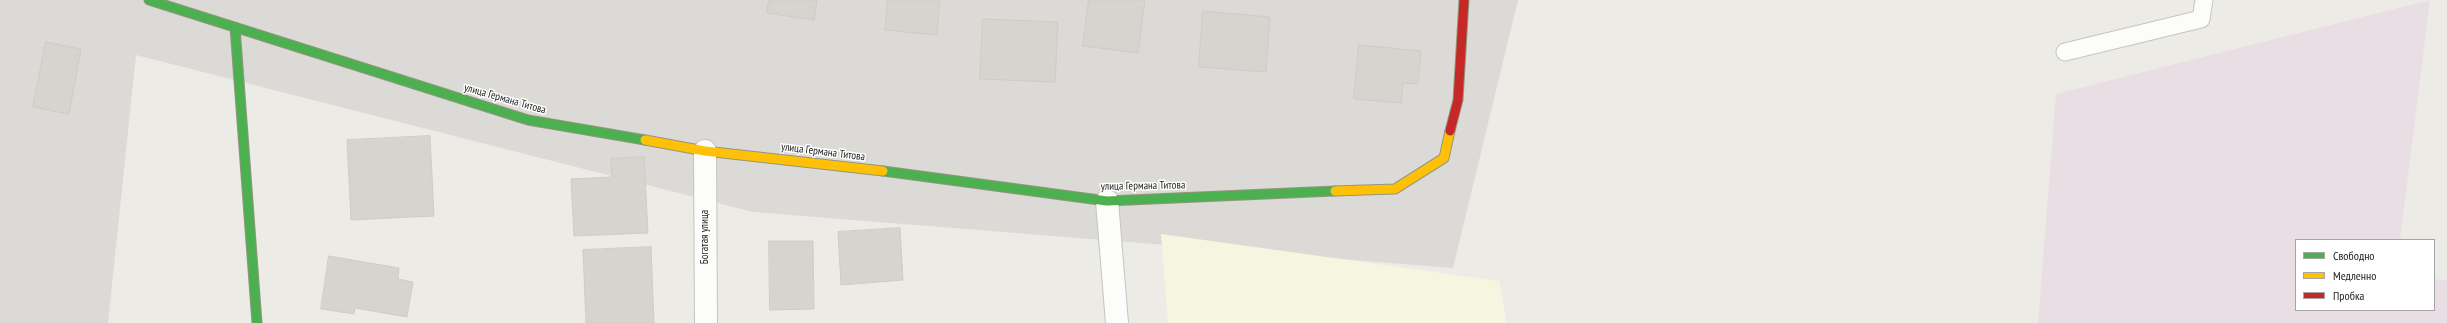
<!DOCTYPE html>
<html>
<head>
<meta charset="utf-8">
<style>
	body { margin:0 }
	#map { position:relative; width:2447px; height:323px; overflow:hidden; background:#ecebe6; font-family:"PT Sans Narrow",sans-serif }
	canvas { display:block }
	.legend { position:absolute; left:2295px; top:239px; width:140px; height:72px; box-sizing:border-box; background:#fff; border:1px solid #a5a5a5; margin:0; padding:5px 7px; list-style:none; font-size:12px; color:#1d1d1d }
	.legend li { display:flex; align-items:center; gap:8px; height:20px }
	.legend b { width:20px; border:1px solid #a5a5a5 }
</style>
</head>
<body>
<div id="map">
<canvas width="2447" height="323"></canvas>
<ul class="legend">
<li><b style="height:5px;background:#4caf50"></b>Свободно</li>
<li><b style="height:5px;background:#ffc107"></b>Медленно</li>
<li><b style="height:5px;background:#c62828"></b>Пробка</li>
</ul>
</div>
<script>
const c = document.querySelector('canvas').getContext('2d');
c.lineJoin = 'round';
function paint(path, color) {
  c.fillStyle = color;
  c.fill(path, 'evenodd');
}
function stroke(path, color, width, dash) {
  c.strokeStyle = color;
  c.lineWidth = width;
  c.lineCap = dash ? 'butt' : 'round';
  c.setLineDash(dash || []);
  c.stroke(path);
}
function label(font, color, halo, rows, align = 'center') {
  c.font = font + ' "PT Sans Narrow",sans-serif';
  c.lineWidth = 3;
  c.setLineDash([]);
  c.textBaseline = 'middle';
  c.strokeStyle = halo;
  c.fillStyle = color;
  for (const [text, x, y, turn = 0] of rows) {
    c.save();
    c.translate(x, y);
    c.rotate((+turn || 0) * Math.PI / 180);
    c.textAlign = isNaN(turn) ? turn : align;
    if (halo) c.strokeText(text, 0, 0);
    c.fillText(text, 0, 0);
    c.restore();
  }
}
paint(new Path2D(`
	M0 0H1518L1453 268 753 212 136 55 108 323H0Z`), '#dbdad7');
paint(new Path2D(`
	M2430 0 2400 240H2296V310H2434V279L2447 280V323H2038L2056 94Z`), '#eadee5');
paint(new Path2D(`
	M1161 234 1499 281 1507 323H1168Z`), '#f6f6e0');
const building = new Path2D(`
	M769 0H817L814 20 767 13Z
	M888 0H940L937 35 885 30Z
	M1089 0H1145L1138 53 1083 46Z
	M1203 11 1270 17 1266 72 1199 67Z
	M983 19 1058 22 1055 82 980 79Z
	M46 42 81 49 69 114 33 107Z
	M1359 45 1421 51 1418 84 1403 83 1401 103 1354 99Z
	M430 136 434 216 351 220 347 140Z
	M644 157 648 233 574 236 571 179 612 177 611 159Z
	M900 228 903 280 841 285 838 232Z
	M769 241H813L814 309 770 310Z
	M651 247 654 323H586L583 250Z
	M329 256 399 268 398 279 413 282 407 317 355 308 354 314 321 309Z`);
paint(building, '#d7d4d0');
stroke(building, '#cfccc7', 1);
const lane = new Path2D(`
	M2065 52 2201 19 2204 0`);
const street = new Path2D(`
	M705 151 706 323
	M1107 201 1117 323`);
const fast = new Path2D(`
	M149 0 528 120 645 140
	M235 27 257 323
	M883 171 1107 201 1335 191`);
const slow = new Path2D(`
	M645 140 705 151 883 171
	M1335 191 1395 189 1444 158 1450 131`);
const jam = new Path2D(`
	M1450 131 1458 100 1464 0`);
stroke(lane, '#c4c4c2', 19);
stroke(street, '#c4c4c2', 24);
stroke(fast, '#93977d', 11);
stroke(slow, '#93977d', 11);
stroke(jam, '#93977d', 11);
stroke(lane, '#fcfcfb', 17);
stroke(street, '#fcfcfb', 22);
stroke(fast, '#4caf50', 9);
stroke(slow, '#ffc107', 9);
stroke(jam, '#c62828', 9);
label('11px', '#1d1d1d', '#fff', [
	["улица Германа Титова",505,99,16],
	["улица Германа Титова",823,152,7],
	["улица Германа Титова",1143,186,-1],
	["Богатая улица",705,237,-90]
]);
</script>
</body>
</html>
